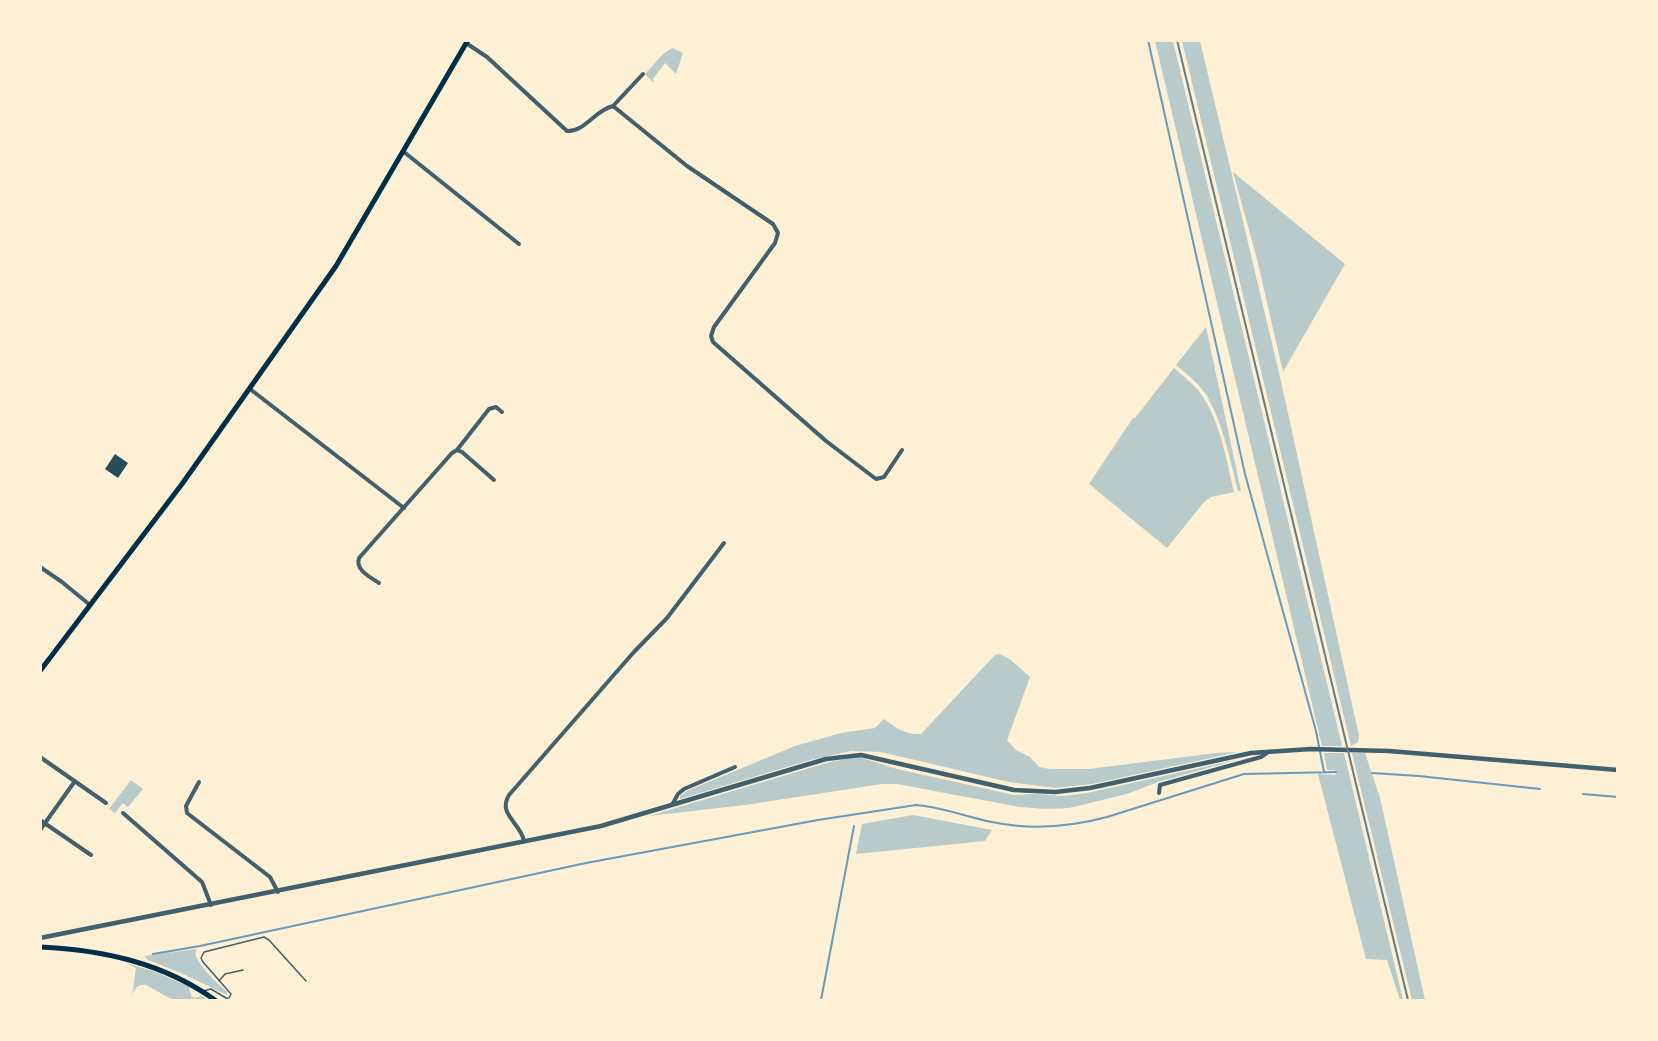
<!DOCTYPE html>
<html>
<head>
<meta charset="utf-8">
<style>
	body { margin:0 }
	#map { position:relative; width:1658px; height:1041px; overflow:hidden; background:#fdf0d5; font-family:"Titillium Web",sans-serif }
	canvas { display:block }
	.frame { position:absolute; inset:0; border:42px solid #fdf0d5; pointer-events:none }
</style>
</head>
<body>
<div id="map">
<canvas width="1658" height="1041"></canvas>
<div class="frame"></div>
</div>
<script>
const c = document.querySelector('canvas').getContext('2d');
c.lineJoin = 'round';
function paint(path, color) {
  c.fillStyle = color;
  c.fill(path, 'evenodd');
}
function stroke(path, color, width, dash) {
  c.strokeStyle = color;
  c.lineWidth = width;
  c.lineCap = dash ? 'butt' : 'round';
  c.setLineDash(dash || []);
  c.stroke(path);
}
paint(new Path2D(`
	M1155 41H1173L1342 746H1322Z
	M1182 41H1200L1280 377 1359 736 1358 742 1351 746Z
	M672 48 683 53 676 74 665 63 653 79 654 83 645 74 663 54Z
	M1233 172 1345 264 1283 372 1257 259Z
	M1206 327 1241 491H1238C1230 461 1224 426 1208 398 1201 385 1188 375 1176 365Z
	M1174 368C1182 375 1191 382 1198 390 1220 418 1226 459 1234 492L1211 497 1204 502 1167 548 1089 484 1133 418H1135Z
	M1000 654 1011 660 1030 677 1007 740 1016 750 1030 757 1039 767 1050 769H1089L1216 753 1238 752 1092 784 1055 788 1009 782 881 752 851 751 810 760 680 799V796L687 791 795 746 841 733 875 728 884 719C896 728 906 735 921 734L995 655Z
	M1324 753H1344L1403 1000H1400L1387 960 1366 959 1318 774 1336 775 1335 770H1327Z
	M1352 753H1365L1380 798 1425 1000H1412Z
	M859 757 897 769 1014 795 1036 794 1063 796 1087 793 1240 759 1158 782 1127 794 1069 808 1045 809 1020 807 897 784H882L745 805 649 816 830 762Z
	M131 780 143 789 128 807 123 803 115 813 109 809Z
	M913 815 992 830 985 841 856 854 862 824Z
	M197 949 195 954C202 970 215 981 227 992V995L181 973 148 960 144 956Z
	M126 963 156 972 189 987 191 996 195 998 201 996 209 1000H173L146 985C138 984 134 988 132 996L136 968Z`), '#b9caca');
stroke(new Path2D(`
	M1148 40 1245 474 1316 731 1324 772
	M1372 773 1419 776 1540 789
	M1583 794 1618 797
	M153 954 200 946 586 863 818 820 916 805C942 807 967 817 992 822 1030 830 1070 827 1107 817L1244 774 1336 772
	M821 1000 854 826`), '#669bbc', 2);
paint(new Path2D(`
	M115 454 128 463 118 478 105 469Z`), '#264d5e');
stroke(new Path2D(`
	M219 981 225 974 243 970
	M203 991 211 989 226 998H229L231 994 203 962 201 958 204 952 264 937 269 940 306 981`), '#3f606c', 1.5);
stroke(new Path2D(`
	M466 43 487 57 567 131C585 132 595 110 613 106L687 166 773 224 778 233 775 243 714 327 711 336 713 342 826 441 876 479 884 477 902 450
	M613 106 643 74
	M404 152 519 244
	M250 389 404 508
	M457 450 489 409 496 407 502 412
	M40 567 62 582 90 605
	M379 583C370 577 355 570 359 558L452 453 457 450 462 452 494 480
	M40 757 106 803
	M199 782 186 806 187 813 270 877 278 892
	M1159 793 1160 785 1261 757 1268 752
	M672 805 678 794 684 789 735 767
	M123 813 202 882 211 905
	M40 820 91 855
	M40 830 75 781
	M524 841C521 823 497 814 509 795L633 653 667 618 724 543`), '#3f606c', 4);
stroke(new Path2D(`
	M40 938 601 826 826 759 861 755 1014 790 1055 792 1090 788 1251 753 1311 749 1389 751 1618 770`), '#3f606c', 4.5);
stroke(new Path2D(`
	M40 671 182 484 336 266 468 40
	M40 947C104 950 163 963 215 1000`), '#003049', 5);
stroke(new Path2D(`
	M1177 40 1408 1000`), '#657d81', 2);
</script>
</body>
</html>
